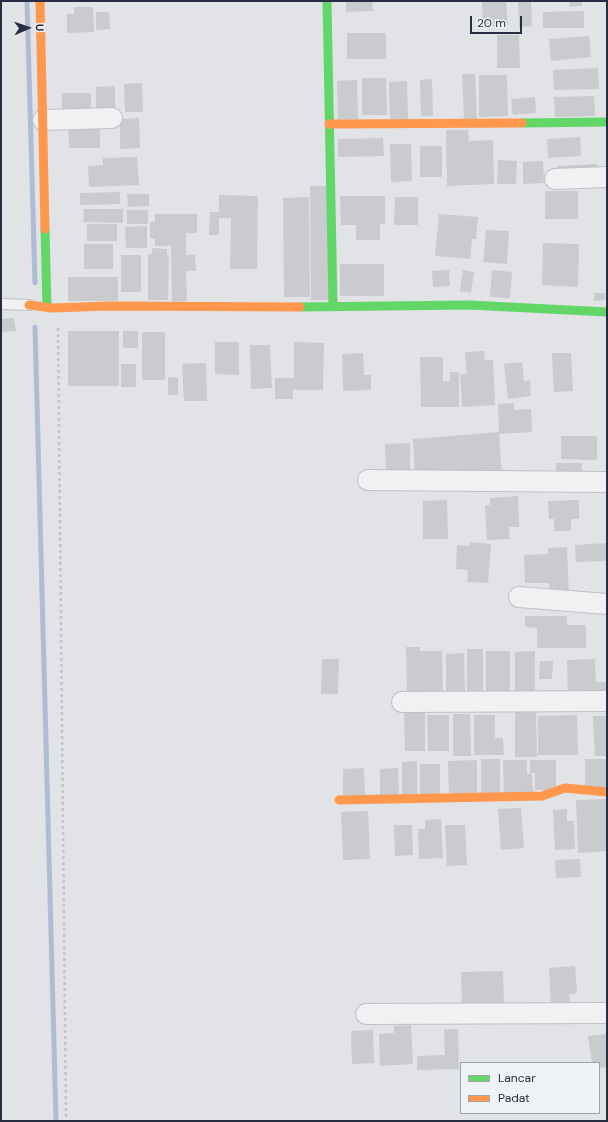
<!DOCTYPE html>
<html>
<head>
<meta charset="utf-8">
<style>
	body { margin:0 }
	#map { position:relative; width:608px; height:1122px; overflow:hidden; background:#e1e3e7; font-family:"DM Sans",sans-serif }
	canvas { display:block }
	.frame { position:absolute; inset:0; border:2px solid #272e41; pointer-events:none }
	.legend { position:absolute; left:460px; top:1062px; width:140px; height:52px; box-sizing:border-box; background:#eef1f6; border:1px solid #9ea3ae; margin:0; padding:5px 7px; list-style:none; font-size:12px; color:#272e41 }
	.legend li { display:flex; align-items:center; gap:8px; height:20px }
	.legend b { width:20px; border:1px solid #9ea3ae }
	.north { position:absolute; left:8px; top:8px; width:40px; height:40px; -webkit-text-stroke:3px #eef1f6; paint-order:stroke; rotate:88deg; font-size:11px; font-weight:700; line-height:16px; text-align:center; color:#272e41 }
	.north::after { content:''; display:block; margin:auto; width:14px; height:18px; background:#272e41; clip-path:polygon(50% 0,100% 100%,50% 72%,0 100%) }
	.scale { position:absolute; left:470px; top:16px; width:52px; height:18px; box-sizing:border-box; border:2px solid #272e41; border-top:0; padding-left:5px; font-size:12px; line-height:14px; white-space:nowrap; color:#272e41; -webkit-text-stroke:3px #eef1f6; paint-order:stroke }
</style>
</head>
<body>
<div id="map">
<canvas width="608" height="1122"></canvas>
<div class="frame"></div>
<ul class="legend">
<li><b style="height:5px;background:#63d668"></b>Lancar</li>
<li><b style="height:5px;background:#ff974d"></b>Padat</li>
</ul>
<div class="north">U</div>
<div class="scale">20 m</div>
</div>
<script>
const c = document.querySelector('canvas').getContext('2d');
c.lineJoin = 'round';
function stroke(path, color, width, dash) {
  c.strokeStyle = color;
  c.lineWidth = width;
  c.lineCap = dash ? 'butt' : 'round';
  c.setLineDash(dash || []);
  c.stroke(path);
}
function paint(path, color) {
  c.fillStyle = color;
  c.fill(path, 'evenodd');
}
stroke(new Path2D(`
	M27 1 35 283
	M35 327 56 1121`), '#aebdd3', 5);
paint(new Path2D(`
	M346 1H372L373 11 346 12Z
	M482 1H506L508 25 483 27Z
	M518 1H531L532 26 519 27Z
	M569 1H582V6L570 7Z
	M74 7H93L94 32 67 33V14H74Z
	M584 11V28H543V12Z
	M96 12H109L110 29 96 30Z
	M347 33H386V59H347Z
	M497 35H519L520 68H497Z
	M589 36 591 57 551 61 549 39Z
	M598 68 599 89 554 90 553 70Z
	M462 74H475L477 119 464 120Z
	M479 75H507L508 116 479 117Z
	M362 78H386L387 115H362Z
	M432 79 433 116H421L420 80Z
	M357 80 358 119H338L337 81Z
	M407 81 408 119H390L389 82Z
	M142 83 143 112H125L124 84Z
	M115 86V115H96V87Z
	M62 93H91V114H62Z
	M594 96 595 116 555 117 554 97Z
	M535 97 536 113 513 115 511 99Z
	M139 118 140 148 120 149V119Z
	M68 125H100V148H69Z
	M446 130H468L469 141 493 140 494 184 447 186Z
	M580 137 581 156 548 158 547 139Z
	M383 138 384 156 338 157V139Z
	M390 144H411L412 181 391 182Z
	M420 146H442V177H420Z
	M137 157 139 185 89 187 88 166 103 165V158Z
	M498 160 517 161 516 184H497Z
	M543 161 544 183 523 184V162Z
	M597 164 598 173 557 175V166Z
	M310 186H328L329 300H311Z
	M545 191H578V219H545Z
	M120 192V204L80 205V193Z
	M127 194H149V206L128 207Z
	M219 195 258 196 257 269H230L231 218H219V235H209L210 212H219Z
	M340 196H385V224H380V240H356V225H341Z
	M309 197 310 297H284L283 198Z
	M395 197H418V225H394Z
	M84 209H123V223L83 222Z
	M127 210H148V224H127Z
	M155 214H197V233H186V255H195L196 271H186L187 301 172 302 171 246H155V239L150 238V222H155Z
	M439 214 478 217 476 239H472L470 259 435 256Z
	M87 224H117V241H87Z
	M147 226V248H126L125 227Z
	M486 230 509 231 507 264 483 262Z
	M543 243 579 244 578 287 542 285Z
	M84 244H113V269H84Z
	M152 248 167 249V255H169L168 300H148V254H152Z
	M121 255H141V292H121Z
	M340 264H384V296H340Z
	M449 270 450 286 433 287 432 271Z
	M463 270 474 272 471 293 460 291Z
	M492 270 512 272 510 298 490 297Z
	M68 277H118V301H68Z
	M594 293H605V300L594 301Z
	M14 318 16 331 1 332V319Z
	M68 331H119V386H68Z
	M123 331H138V348H123Z
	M142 332H165V380H142Z
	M215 342H239V375L215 374Z
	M294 342 324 343 323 390H293V399H275V378H294Z
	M250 345H270L272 388 251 389Z
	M484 351 485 360H493L495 405 462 407 460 374H467L465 352Z
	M363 353 364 375H371V390L343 391 342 354Z
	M552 353H571L573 391 554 392Z
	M420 357H443V381H450V372H459V407H421Z
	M522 362 524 381 530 380 531 396 508 399 504 364Z
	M206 363 207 401H184L182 364Z
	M121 364H136V387H121Z
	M168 377 178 378V395H168Z
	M514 403V410L531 409 532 432 499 434 502 476 469 479 468 470 415 474 413 439 499 432 498 404Z
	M561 436H597V460L561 459Z
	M410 443V475L386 476 385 444Z
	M556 463H582V481H556Z
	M518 496 519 527H509L510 539 487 540 485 505H490V498Z
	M447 500 448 539H423V501Z
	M579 500V519H571V531H554V519H549L548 501Z
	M470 542 491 544 488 583 467 582 468 570 456 569 457 545 469 546Z
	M607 543V561L576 562 575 545Z
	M567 547 569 597 549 598V583H525L524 555 548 554V548Z
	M525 616H567V625H586V648H537V628L525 627Z
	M406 647H420V651H442L443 696H407Z
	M467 649H483V697H467Z
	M486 651H510V698H486Z
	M535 651V696H515V652Z
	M464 653 465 695H446V654Z
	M322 659H339L338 694H321Z
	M595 659 596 682H607V697H568L567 660Z
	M540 661H553L552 679H539Z
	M515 708H536L537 757H515Z
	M404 713H425V751H405Z
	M453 714H470L471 756H453Z
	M427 715H449V751H428Z
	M474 715H495V738H503L504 755H474Z
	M577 715 578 755H538V716Z
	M593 716H607V756H595Z
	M481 759H500V796H481Z
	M585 759H607V788L585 787Z
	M477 760V795H449L448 761Z
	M503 760H527V774H532L533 795H504Z
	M530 760H556V790H535V773H530Z
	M417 761V796H402V762Z
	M420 764H440V795H420Z
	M364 768 365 795 343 796V769Z
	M398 768 399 797 380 798V769Z
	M607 799V851L578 853 576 800Z
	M521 808 524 848 501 850 498 809Z
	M567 809V821H574L575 849 555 850 553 810Z
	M368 811 370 859 343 860 341 812Z
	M441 819 443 858 419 859 418 829H425V820Z
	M394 825H412L413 855 395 856Z
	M445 825H465L467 865 447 866Z
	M580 859 581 877 556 878 555 860Z
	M575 966 577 993 569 994 570 1005H551L549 968Z
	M503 971 504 1007 462 1008 461 972Z
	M411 1025 413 1064 380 1066 379 1034 394 1033V1026Z
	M444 1029H458L459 1069 417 1070V1056L445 1055Z
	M373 1030 374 1063 352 1064 351 1031Z
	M607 1034V1067L599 1068V1063H592L588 1036Z`), '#c9cbcf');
const lane = new Path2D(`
	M1 304 29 305`);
const street = new Path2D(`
	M43 120 112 118
	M555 179 607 177
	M368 480 607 482
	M519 597 607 604
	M402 702 607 701
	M366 1014 607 1013`);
stroke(lane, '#bfc1c5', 12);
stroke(street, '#bfc1c5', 22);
stroke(new Path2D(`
	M58 328 66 1121`), '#c3c4ca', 2.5, [3, 3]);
stroke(lane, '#f1f1f3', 10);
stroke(street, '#f1f1f3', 20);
stroke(new Path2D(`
	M327 1 333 307
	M522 123 607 122
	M45 229 47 307
	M300 307 470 305 607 312`), '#63d668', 9);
stroke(new Path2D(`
	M40 1 45 229
	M329 124 522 123
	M29 305 52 308 108 306 300 307
	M339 800 542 796 565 788 607 792`), '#ff974d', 9);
</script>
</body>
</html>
